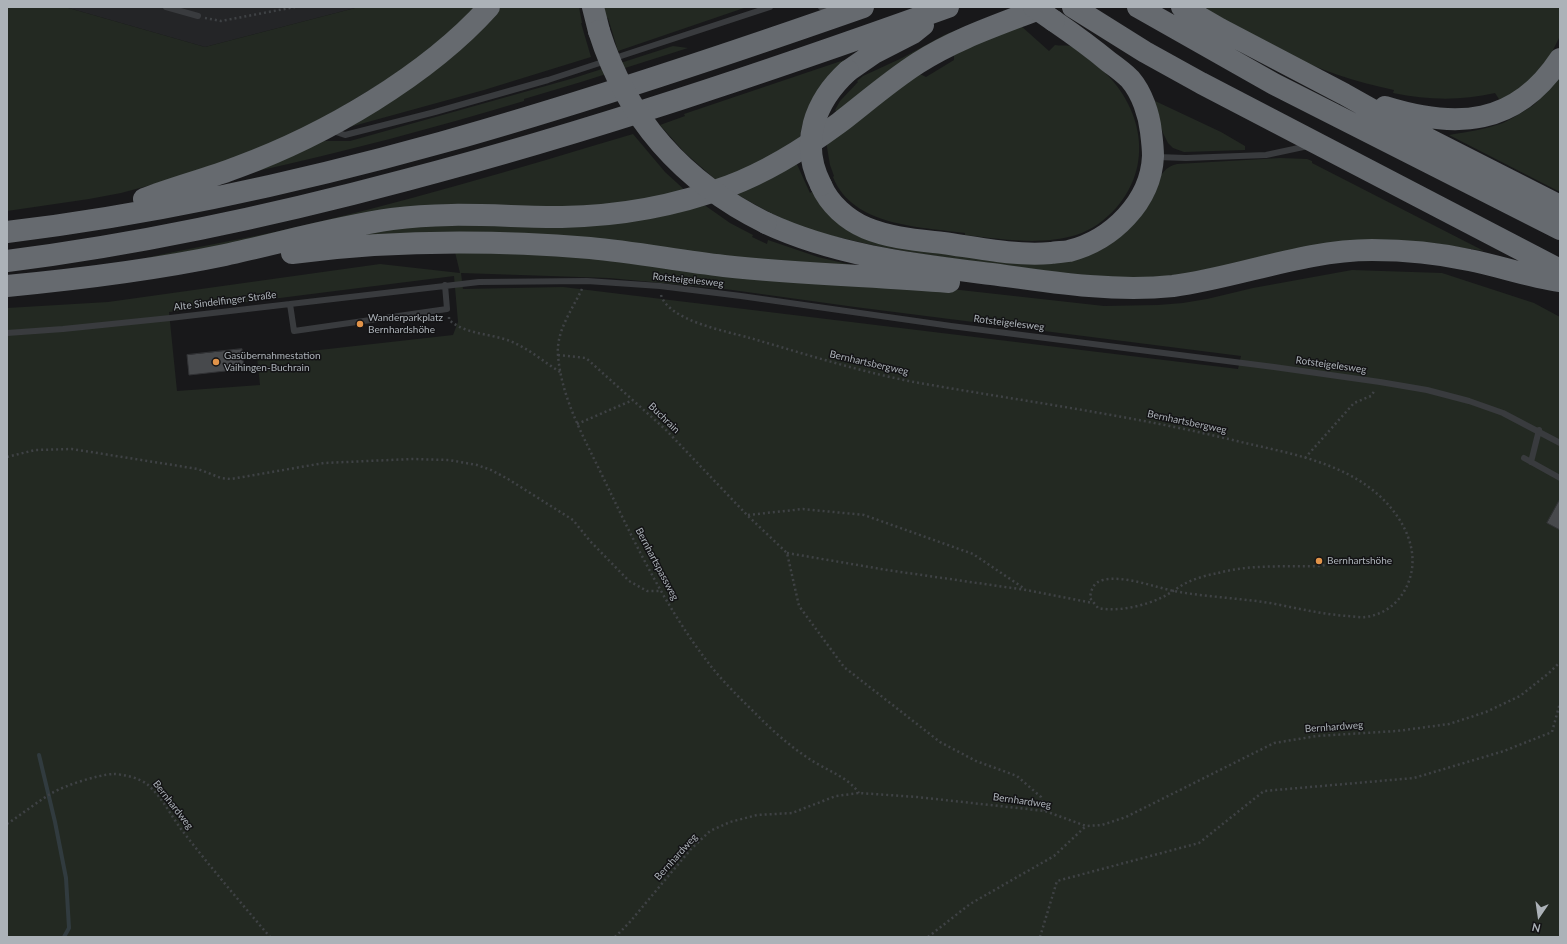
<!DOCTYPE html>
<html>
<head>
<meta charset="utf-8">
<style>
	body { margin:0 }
	#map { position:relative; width:1567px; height:944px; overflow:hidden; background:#18181a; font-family:Lato,sans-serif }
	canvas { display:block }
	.frame { position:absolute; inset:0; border:8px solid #acb2b8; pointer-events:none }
	.north { position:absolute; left:1519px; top:896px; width:40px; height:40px; -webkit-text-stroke:3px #131315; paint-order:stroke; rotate:193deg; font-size:11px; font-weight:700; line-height:16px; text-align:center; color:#acb2b8 }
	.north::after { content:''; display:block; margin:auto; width:14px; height:18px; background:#acb2b8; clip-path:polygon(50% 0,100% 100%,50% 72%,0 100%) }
</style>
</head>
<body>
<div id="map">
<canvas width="1567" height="944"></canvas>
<div class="frame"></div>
<div class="north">N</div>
</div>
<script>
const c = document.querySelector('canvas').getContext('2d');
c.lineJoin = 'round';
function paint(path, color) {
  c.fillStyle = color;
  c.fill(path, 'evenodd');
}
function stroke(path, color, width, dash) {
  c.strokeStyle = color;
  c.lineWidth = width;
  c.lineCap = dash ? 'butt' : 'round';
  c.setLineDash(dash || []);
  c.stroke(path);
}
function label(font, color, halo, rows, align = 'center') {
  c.font = font + ' Lato,sans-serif';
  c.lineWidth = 3;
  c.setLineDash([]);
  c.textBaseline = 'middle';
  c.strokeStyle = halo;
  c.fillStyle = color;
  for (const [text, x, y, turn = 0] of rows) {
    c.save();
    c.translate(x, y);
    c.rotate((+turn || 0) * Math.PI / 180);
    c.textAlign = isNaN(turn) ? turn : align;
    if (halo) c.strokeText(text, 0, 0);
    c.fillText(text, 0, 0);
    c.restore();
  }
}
paint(new Path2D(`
	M65 7H359L205 47Z`), '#242527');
paint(new Path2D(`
	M7 7H65L205 47 359 7H481L423 58 278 145 151 185 121 193 89 199 7 211Z
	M497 7H579L582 23H581L591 57 484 90 346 128Z
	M604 7H747L618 51 608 18H606Z
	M1200 7H1560V36L1551 54 1533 79 1501 102 1495 93C1459 101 1429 100 1393 93L1394 90C1356 82 1318 70 1284 52 1255 38 1228 22 1200 7Z
	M1004 11 840 115 835 110 840 101 858 82 857 81 863 76 902 58 944 35Z
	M1020 25 1049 51 1055 45C1060 46 1066 45 1070 46 1077 48 1089 60 1095 64 1140 99 1157 162 1116 208 1105 220 1092 230 1076 235 1040 246 1002 239 965 235V233C920 227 852 226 833 177L834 176 830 165 826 141 916 72 926 77 954 60V49Z
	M673 46 688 48 581 82 524 99V101C434 128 344 152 253 172L313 141H350L574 78Z
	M850 58C822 76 805 104 800 137L757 164 716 180 684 152 660 125 685 116 684 114Z
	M1560 74V192L1449 135C1467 132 1486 129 1503 123 1512 119 1522 112 1529 108 1538 104 1553 82 1560 74Z
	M1153 100 1221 132 1245 146V150L1184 152 1173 148 1168 143 1163 133Z
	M633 134 665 172 688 193 643 203 265 239 137 260C184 249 232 241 279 231 399 204 516 169 633 134Z
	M1280 158 1307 159 1312 161V163L1484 251 1432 243 1167 276C1110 281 1052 272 995 264 945 258 895 251 846 239 834 236 822 234 811 230 784 221 759 207 735 193L796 162 810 193 813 191 829 212 1053 262 1156 185C1161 174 1165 167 1177 164Z
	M703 204 730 223 753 235 752 237 767 244 768 240 818 257 856 266 349 236 406 225Z
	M455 252 542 253 895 287 960 290 1104 306 1158 305 1183 303 1207 299 1253 288 1352 270 1442 273 1534 303 1560 317V937H7V308L108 302 380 264 460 273ZM461 273 609 278 725 289 855 307 1241 356 1238 369 563 287 463 289ZM454 276 458 322 453 335 257 357 260 385 177 391 169 312Z`), '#232922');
stroke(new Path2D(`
	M39 755 55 822 66 878 69 928 64 937`), '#313b3f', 4);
const building = new Path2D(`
	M242 349 244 369 189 375 187 355Z
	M1560 499V530L1547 523Z`);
paint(building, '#47494c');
stroke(building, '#323336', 1);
stroke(new Path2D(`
	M205 18 221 21 295 7
	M582 289C572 310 556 331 558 355 561 396 582 434 600 471 632 537 664 606 710 665 724 683 742 700 759 717 774 732 790 746 808 758 825 770 847 776 859 793
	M661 295C669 321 726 331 750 338 809 355 869 375 931 385 1036 403 1141 417 1245 443 1289 453 1338 462 1374 491 1397 510 1416 539 1412 569 1408 594 1391 614 1365 617 1360 618 1353 616 1347 616 1321 614 1296 608 1270 603 1238 598 1206 597 1174 591 1154 587 1124 575 1103 580 1094 582 1091 589 1090 598L1098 608C1119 612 1144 606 1163 597 1171 593 1178 587 1186 583 1196 578 1208 575 1218 573 1252 564 1287 567 1321 566L1328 564
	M449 317V320C467 335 489 333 510 341 528 348 544 362 560 372
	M558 355 586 358 666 430 747 515 787 553 799 606 844 667 940 742 976 761 1017 776 1041 797 1045 811
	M577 424 633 400
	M7 457 35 450 72 449 198 469 221 478 231 479 324 463 412 459 449 460 477 465 491 470 508 479 573 520 590 541 629 581 647 591H661
	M1305 458 1354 403 1371 396 1375 390
	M748 515 803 509 864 515 973 554 1025 589
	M787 553 887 570 1026 590 1093 603
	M7 824C22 814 37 802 52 793 66 785 97 775 113 774 123 774 140 778 148 785 163 798 172 818 184 833 212 869 241 903 270 937
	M615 937 629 923 691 849 710 831 730 822 757 815 792 813 836 796 859 793 917 797 1045 811 1086 826 1102 825 1126 817 1274 743 1317 736 1397 731 1449 724 1486 712 1520 696 1549 673 1560 662
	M928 937 970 904 1054 856 1086 826
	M1040 937 1057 881 1199 843 1264 791 1414 778 1504 751 1552 732 1560 703`), '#3f4245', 2.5, [2, 3]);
stroke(new Path2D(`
	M166 7 198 16
	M821 7 833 10
	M333 131 345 135 435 112 548 80 770 7
	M1157 157 1186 158 1266 155 1308 146
	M290 304 294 331 447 309 445 285
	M7 333 63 329 170 318 479 282 587 281 660 286 741 296 951 326 1274 367 1380 382 1427 390 1469 401 1503 413 1560 443
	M1524 458 1560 478
	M1531 462 1539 430`), '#393b3e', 6);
stroke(new Path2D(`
	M593 7 599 31
	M1073 7 1145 52 1201 83 1560 270
	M1138 7 1274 84 1560 229
	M1182 7 1220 29 1344 94 1385 117 1560 206
	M848 71 874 53 913 33 923 25
	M1385 107C1456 129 1516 126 1560 59
	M821 185C829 204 847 220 866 228 890 238 917 240 943 243 978 248 1015 256 1051 253 1056 252 1063 252 1069 251 1112 240 1151 202 1153 156 1153 148 1152 140 1151 132 1149 114 1142 93 1130 79 1124 73 1116 67 1109 62 1091 47 1073 34 1054 21
	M144 199C175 187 207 179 238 167 325 135 427 76 489 7
	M766 223C839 257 920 265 999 275 1056 283 1115 292 1173 286 1240 277 1304 250 1372 250 1405 250 1437 253 1469 260 1500 266 1529 277 1560 281
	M7 232C299 197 586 104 863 7
	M292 253C391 240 491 240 590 248 635 252 679 261 724 266 799 274 874 276 949 282
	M7 261C142 244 275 215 406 180 589 132 770 71 948 7
	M7 286C80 279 153 270 225 255 280 243 336 227 392 219 449 211 505 217 562 217 620 216 675 206 729 186 769 171 805 148 839 123 865 103 890 81 918 63 957 38 1001 24 1044 7`), '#666a6f', 22);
stroke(new Path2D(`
	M1034 7 1054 21
	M599 31C627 120 683 182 766 223
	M821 185C799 143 815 101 848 71`), '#666a6f', 22);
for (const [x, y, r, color] of [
	[360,324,4,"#e19349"],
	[216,362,4,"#e19349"],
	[1319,561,4,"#e19349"]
]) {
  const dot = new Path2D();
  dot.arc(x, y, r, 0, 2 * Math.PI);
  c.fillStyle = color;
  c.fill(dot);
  stroke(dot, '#131315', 1.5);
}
label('10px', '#acb2b8', '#131315', [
	["Rotsteigelesweg",688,280,6],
	["Alte Sindelfinger Straße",225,301,-7],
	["Rotsteigelesweg",1009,323,7],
	["Bernhartsbergweg",869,363,13],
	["Rotsteigelesweg",1331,365,8],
	["Buchrain",664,418,44],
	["Bernhartsbergweg",1187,422,12],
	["Bernhartspassweg",657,564,62],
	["Bernhardweg",1334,727,-4],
	["Bernhardweg",1022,801,8],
	["Bernhardweg",173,805,52],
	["Bernhardweg",676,857,-48]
]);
label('10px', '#acb2b8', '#131315', [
	["Wanderparkplatz",368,318],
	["Bernhardshöhe",368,330],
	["Gasübernahmestation",224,356],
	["Vaihingen-Buchrain",224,368],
	["Bernhartshöhe",1327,561]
], 'left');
</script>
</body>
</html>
